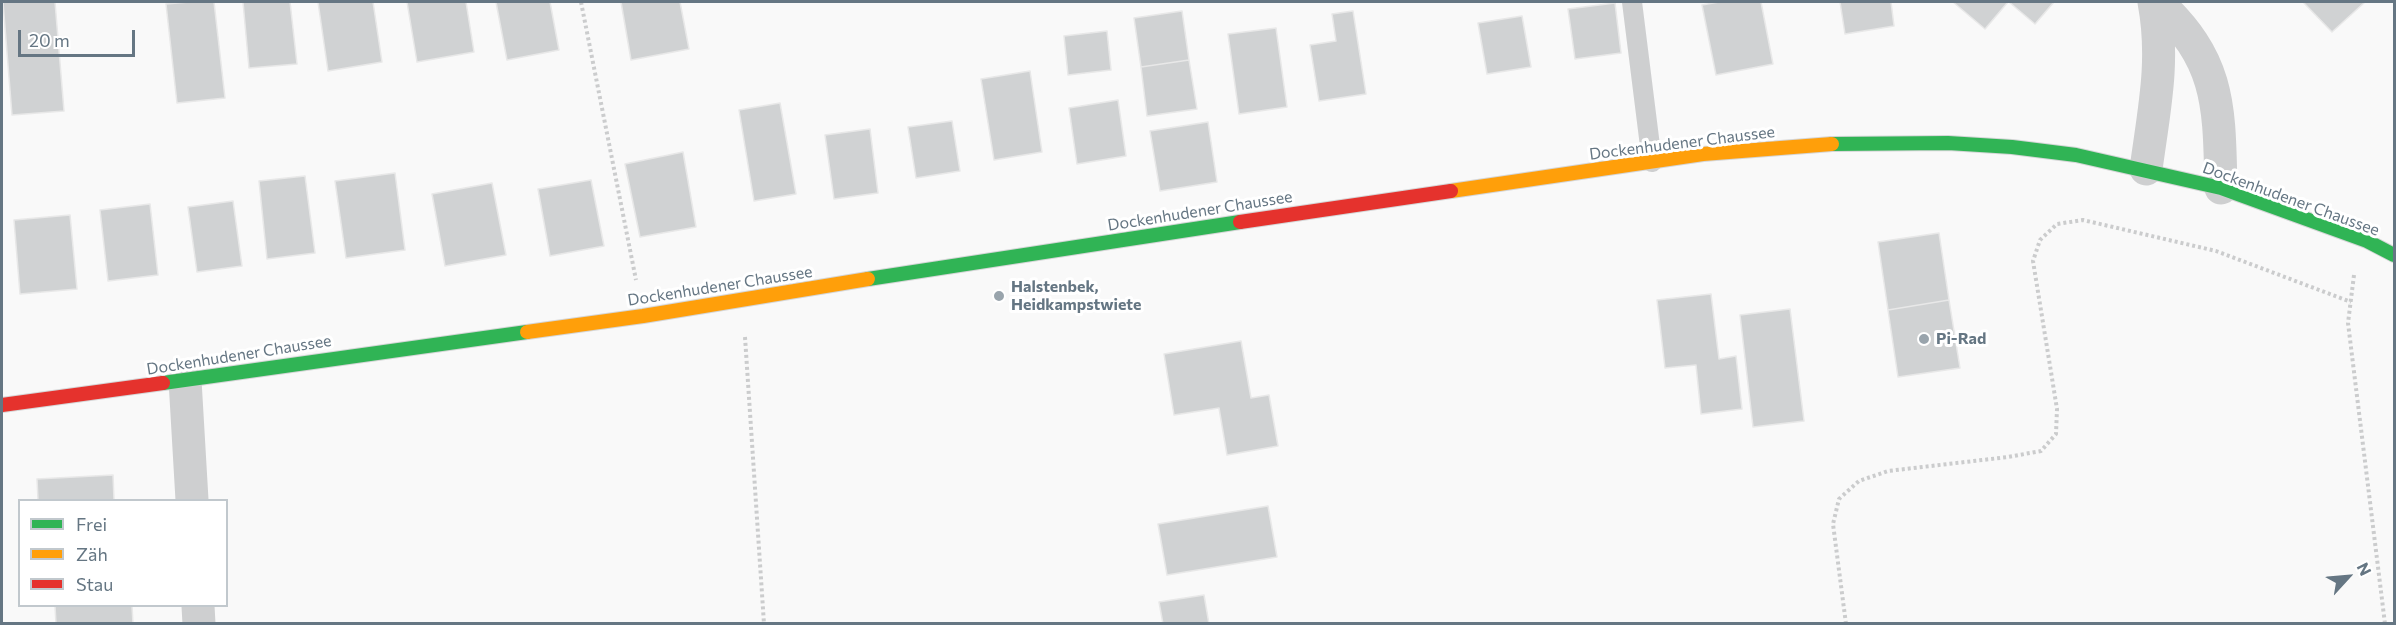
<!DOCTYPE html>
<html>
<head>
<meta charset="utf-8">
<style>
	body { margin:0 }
	#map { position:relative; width:2396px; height:625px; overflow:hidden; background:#f9f9f9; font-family:Commissioner,sans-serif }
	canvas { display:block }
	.frame { position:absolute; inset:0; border:3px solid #657683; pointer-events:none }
	.legend { position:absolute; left:18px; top:499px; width:210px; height:108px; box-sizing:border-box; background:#fff; border:2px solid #c1c8cd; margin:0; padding:8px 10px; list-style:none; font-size:18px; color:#657683 }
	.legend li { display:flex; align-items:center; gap:12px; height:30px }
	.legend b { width:30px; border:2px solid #c1c8cd }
	.north { position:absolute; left:2318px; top:547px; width:60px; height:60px; -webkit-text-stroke:4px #fff; paint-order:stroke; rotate:64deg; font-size:16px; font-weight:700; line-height:24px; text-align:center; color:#657683 }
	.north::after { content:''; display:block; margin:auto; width:21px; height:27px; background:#657683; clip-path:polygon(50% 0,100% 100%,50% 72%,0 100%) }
	.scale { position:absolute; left:18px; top:30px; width:117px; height:27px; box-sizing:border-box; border:3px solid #657683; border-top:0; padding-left:8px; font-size:18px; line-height:21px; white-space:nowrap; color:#657683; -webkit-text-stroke:4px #fff; paint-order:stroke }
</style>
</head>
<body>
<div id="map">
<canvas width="2396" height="625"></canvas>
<div class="frame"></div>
<ul class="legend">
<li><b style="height:8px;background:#30b455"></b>Frei</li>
<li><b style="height:8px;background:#ff9f0a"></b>Zäh</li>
<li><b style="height:8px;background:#e5322d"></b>Stau</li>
</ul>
<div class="north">N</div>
<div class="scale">20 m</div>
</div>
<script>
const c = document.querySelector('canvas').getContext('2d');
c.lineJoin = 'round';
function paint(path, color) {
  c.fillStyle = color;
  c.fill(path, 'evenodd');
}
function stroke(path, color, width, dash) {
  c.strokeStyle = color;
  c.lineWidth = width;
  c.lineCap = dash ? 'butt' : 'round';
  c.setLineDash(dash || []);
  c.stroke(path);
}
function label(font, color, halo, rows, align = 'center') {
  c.font = font + ' Commissioner,sans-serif';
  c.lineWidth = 6;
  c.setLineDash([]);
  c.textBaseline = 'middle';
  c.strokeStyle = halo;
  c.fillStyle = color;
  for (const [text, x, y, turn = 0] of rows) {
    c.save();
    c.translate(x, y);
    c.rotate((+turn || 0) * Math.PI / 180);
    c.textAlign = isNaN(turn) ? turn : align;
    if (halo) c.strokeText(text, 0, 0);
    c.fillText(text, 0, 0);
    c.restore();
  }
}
const building = new Path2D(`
	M3 2H55L64 111 12 115Z
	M189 2H214L225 98 177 103 166 4Z
	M243 2H290L297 64 249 68Z
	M318 2H373L382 62 328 71Z
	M407 2H466L474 52 417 62Z
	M496 2H550L559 50 507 60Z
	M621 2H680L689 49 631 60Z
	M1719 2H1761L1773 64 1716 75 1702 5Z
	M1840 2H1891L1894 26 1845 34Z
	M1953 2H2008L1985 29Z
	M2009 2H2054L2035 24Z
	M2303 2H2365L2332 32Z
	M1615 3 1621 53 1575 59 1568 9Z
	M1182 11 1189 60 1141 67 1134 18Z
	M1353 11 1366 94 1319 101 1310 45 1336 41 1332 14Z
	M1522 16 1531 67 1487 74 1478 23Z
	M1276 28 1287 107 1239 114 1228 34Z
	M1107 31 1111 70 1068 75 1064 36Z
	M1189 60 1197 109 1147 116 1141 67Z
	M1030 71 1042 152 994 160 981 79Z
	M1118 100 1126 156 1077 164 1069 108Z
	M780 103 796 194 754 201 739 110Z
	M952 121 960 171 916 178 908 127Z
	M1208 122 1217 182 1160 191 1150 131Z
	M870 129 878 193 834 199 825 135Z
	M683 152 696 227 640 237 625 164Z
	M395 173 405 250 346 258 335 181Z
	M305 176 315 253 267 259 259 181Z
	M591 180 604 246 550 256 538 189Z
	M492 183 506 255 445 266 432 194Z
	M233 201 242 266 197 272 188 207Z
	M150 204 158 275 108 281 100 210Z
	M70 215 77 289 20 294 14 220Z
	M1939 233 1949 300 1888 310 1878 242Z
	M1711 294 1719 359 1736 356 1742 409 1701 414 1696 365 1665 368 1657 300Z
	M1949 300 1960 368 1898 377 1888 310Z
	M1790 309 1804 421 1753 427 1740 315Z
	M1241 341 1251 398 1269 395 1278 446 1227 455 1219 408 1174 415 1164 354Z
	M113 475 114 500H38L37 479Z
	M1268 506 1277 557 1167 575 1158 524Z
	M1204 595 1209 624H1163L1159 602Z
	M55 606H132L133 624H56Z`);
paint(building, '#d0d2d3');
stroke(building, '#e8e8e8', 1.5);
const fast = new Path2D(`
	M1832 144 1948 143 2012 147 2076 155 2221 188 2367 241 2394 255
	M868 279 1240 222
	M163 383 527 332`);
const slow = new Path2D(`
	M1451 191 1703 154 1832 144
	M527 332 643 316 868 279`);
const jam = new Path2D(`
	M1240 222 1451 191
	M2 405 163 383`);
stroke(fast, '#d5d6d7', 16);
stroke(slow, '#d5d6d7', 16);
stroke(jam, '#d5d6d7', 16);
stroke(new Path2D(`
	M581 2 636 280
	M2354 275 2348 323 2385 624
	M745 337 764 624
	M1846 624 1833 524 1839 499 1859 481 1888 471 2008 457 2041 451 2056 434 2057 409 2033 261 2040 240 2057 224 2083 220 2216 251 2351 302`), '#cbcccd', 4, [3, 3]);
stroke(new Path2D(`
	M1632 2 1652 162`), '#cecfd0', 20);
stroke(new Path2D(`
	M2157 2C2221 61 2219 106 2221 188
	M2146 169C2154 110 2165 61 2154 2
	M185 380 192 500
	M198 606 199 624`), '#cecfd0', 33);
stroke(fast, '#30b455', 14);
stroke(slow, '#ff9f0a', 14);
stroke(jam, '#e5322d', 14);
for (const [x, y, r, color] of [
	[999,296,6,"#99a4ac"],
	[1924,339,6,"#99a4ac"]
]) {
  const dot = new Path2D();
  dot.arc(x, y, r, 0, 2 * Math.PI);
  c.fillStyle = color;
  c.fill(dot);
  stroke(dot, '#fff', 2);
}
label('16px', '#657683', '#fff', [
	["Dockenhudener Chaussee",1682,143,-7],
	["Dockenhudener Chaussee",2291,199,20],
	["Dockenhudener Chaussee",1200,211,-9],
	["Dockenhudener Chaussee",720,286,-9],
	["Dockenhudener Chaussee",239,355,-9]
]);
label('bold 16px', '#657683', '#fff', [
	["Halstenbek,",1011,287],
	["Heidkampstwiete",1011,305],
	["Pi-Rad",1936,339]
], 'left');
</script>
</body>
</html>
